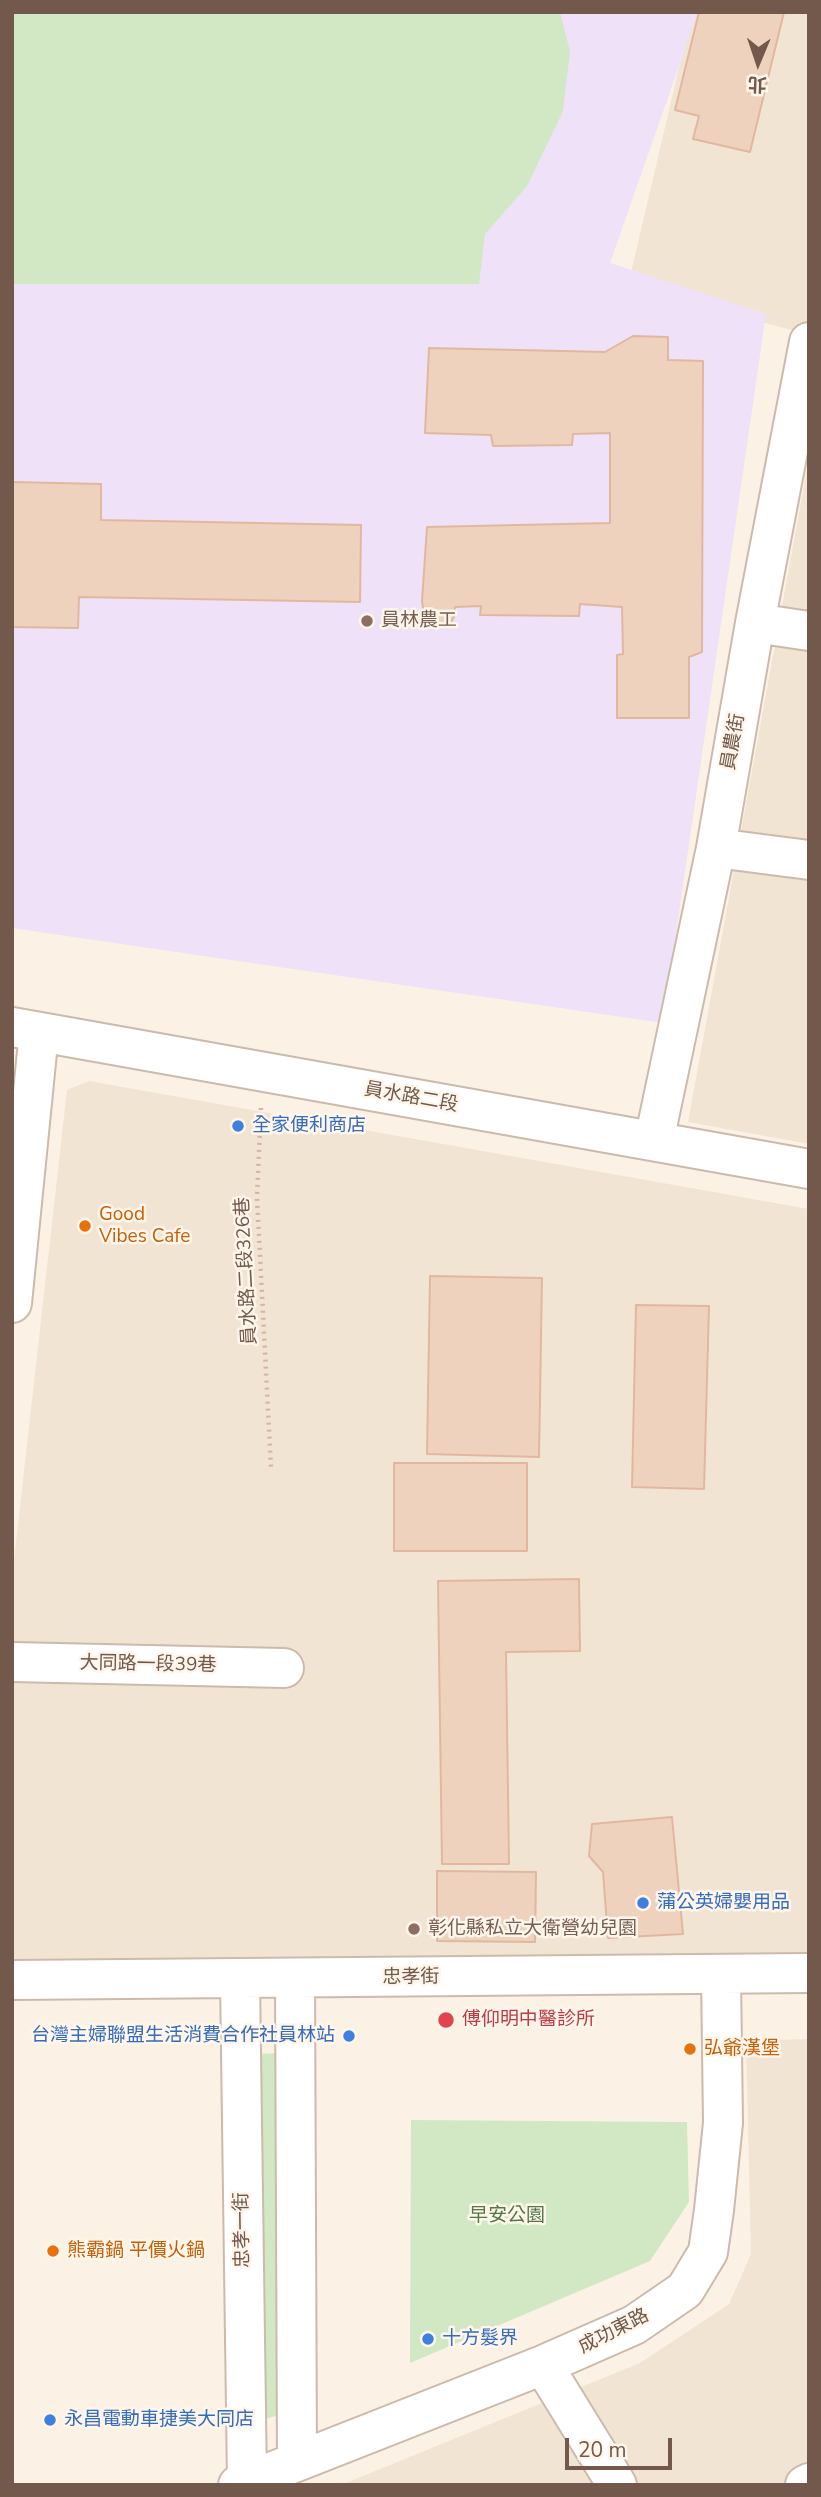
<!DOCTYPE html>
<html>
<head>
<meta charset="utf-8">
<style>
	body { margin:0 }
	#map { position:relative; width:821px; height:2497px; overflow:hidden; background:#fbf2e5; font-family:"Nunito Sans","Noto Sans TC",sans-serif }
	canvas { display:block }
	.frame { position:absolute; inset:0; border:14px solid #72594b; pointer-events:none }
	.north { position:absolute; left:723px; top:28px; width:70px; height:70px; -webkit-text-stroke:5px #fef6eb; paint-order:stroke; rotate:182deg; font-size:19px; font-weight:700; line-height:28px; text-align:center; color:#72594b }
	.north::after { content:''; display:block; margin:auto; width:24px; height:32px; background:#72594b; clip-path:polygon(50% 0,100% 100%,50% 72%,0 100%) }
	.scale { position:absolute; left:565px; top:2438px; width:107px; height:32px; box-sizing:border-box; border:4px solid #72594b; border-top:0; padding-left:9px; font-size:21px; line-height:24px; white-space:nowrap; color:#72594b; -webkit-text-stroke:5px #fef6eb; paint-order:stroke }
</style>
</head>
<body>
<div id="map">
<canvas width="821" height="2497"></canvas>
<div class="frame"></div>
<div class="north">北</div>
<div class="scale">20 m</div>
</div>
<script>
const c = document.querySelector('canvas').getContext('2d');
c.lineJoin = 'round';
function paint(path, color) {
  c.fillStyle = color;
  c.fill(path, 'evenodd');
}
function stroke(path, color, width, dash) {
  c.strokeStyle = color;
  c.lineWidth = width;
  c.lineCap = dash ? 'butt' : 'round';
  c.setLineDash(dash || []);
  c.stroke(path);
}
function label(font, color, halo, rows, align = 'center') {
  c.font = font + ' "Nunito Sans","Noto Sans TC",sans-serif';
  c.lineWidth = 5;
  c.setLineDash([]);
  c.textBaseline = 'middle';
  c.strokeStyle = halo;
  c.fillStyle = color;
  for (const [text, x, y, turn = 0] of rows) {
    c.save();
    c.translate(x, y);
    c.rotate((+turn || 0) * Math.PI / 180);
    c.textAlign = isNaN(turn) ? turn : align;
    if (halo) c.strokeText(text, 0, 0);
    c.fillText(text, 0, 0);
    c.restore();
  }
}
paint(new Path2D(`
	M692 12H809V335L628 285Z
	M809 458V1144L688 1122Z
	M89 1081 809 1209V1965L12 1976V1577L67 1090Z
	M809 2039V2485H341L640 2363 729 2304 751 2254 746 2041Z`), '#f2e4d3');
paint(new Path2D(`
	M12 12H698L610 263 766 314 663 1023 12 928Z`), '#efe1f7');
paint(new Path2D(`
	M12 12H560L570 52 563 111 527 186 485 234 479 284H12Z
	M282 2053 285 2413 256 2422 252 2054Z
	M411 2120 687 2122 689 2202 650 2261 410 2363Z`), '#d2e8c4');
const building = new Path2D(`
	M699 12H784L750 152 693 139 699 116 675 110Z
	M633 336 668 337V360L703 361 702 652 689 657V718H617V655L623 654 622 607 580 604 579 616 480 615 481 606 455 607 454 617 451 622 440 625 431 623 424 615 422 601 427 527 610 523V433L573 434 572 445 493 446 491 435 425 433 429 348 605 352Z
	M12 482 101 484V520L361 525 360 602 79 597 78 628 12 627Z
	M430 1276 542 1278 539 1457 427 1454Z
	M636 1305 709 1306 704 1489 632 1487Z
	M394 1463H527V1551H394Z
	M579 1579 580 1651 506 1652 509 1864H442L438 1581Z
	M672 1817 683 1934 608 1938 603 1872 589 1856 592 1824Z
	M437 1871 536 1872 535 1942 437 1941Z`);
paint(building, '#efd2be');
stroke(building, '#e1b89f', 2);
const minor = new Path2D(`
	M755 623 809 631
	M716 848 809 860
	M12 1027 809 1169
	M654 1141 716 848 755 623 809 342
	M12 1303 39 1032
	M12 1662 284 1668
	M240 1979 247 2481
	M295 1979 297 2460
	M12 1980 809 1973
	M543 2365 617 2485
	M238 2485 543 2365 634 2325 685 2290 708 2252 714 2210 723 2123 721 1975
	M805 2485 809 2483`);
stroke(minor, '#ccbaac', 42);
stroke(new Path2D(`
	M261 1108 257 1197 271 1468`), '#d4b5a1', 4.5, [2, 5]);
stroke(minor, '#fff', 38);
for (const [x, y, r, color] of [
	[367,621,7,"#8d6e63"],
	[238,1126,7,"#3f7fe0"],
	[85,1226,7,"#e8710a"],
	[643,1903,7,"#3f7fe0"],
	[414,1929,7,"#8d6e63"],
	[446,2020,9,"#e0444e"],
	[349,2036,7,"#3f7fe0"],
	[690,2049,7,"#e8710a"],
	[53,2251,7,"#e8710a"],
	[428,2339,7,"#3f7fe0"],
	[50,2420,7,"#3f7fe0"]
]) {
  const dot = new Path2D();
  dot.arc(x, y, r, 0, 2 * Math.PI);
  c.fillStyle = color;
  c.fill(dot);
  stroke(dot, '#fef6eb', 2.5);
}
label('19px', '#785e54', '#fef6eb', [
	["員林農工",381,621],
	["彰化縣私立大衛營幼兒園",428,1929]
], 'left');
label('19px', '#72594b', '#fef6eb', [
	["員農街",734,742,-80],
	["員水路二段",411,1098,10],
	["員水路二段326巷",247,1271,-93],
	["大同路一段39巷",148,1665,1],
	["忠孝街",411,1978,-1],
	["忠孝一街",243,2230,-91],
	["成功東路",614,2332,-27]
]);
label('19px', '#366cbe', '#fef6eb', [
	["全家便利商店",252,1126],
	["蒲公英婦嬰用品",657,1903],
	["台灣主婦聯盟生活消費合作社員林站",335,2036,"right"],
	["十方髮界",442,2339],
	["永昌電動車捷美大同店",64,2420]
], 'left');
label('19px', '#c56008', '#fef6eb', [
	["Good",99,1215],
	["Vibes Cafe",99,1237],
	["弘爺漢堡",704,2049],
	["熊霸鍋 平價火鍋",67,2251]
], 'left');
label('19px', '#be3a42', '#fef6eb', [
	["傅仰明中醫診所",462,2020]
], 'left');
label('19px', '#537844', '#fef6eb', [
	["早安公園",507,2216]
]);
</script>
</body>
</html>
